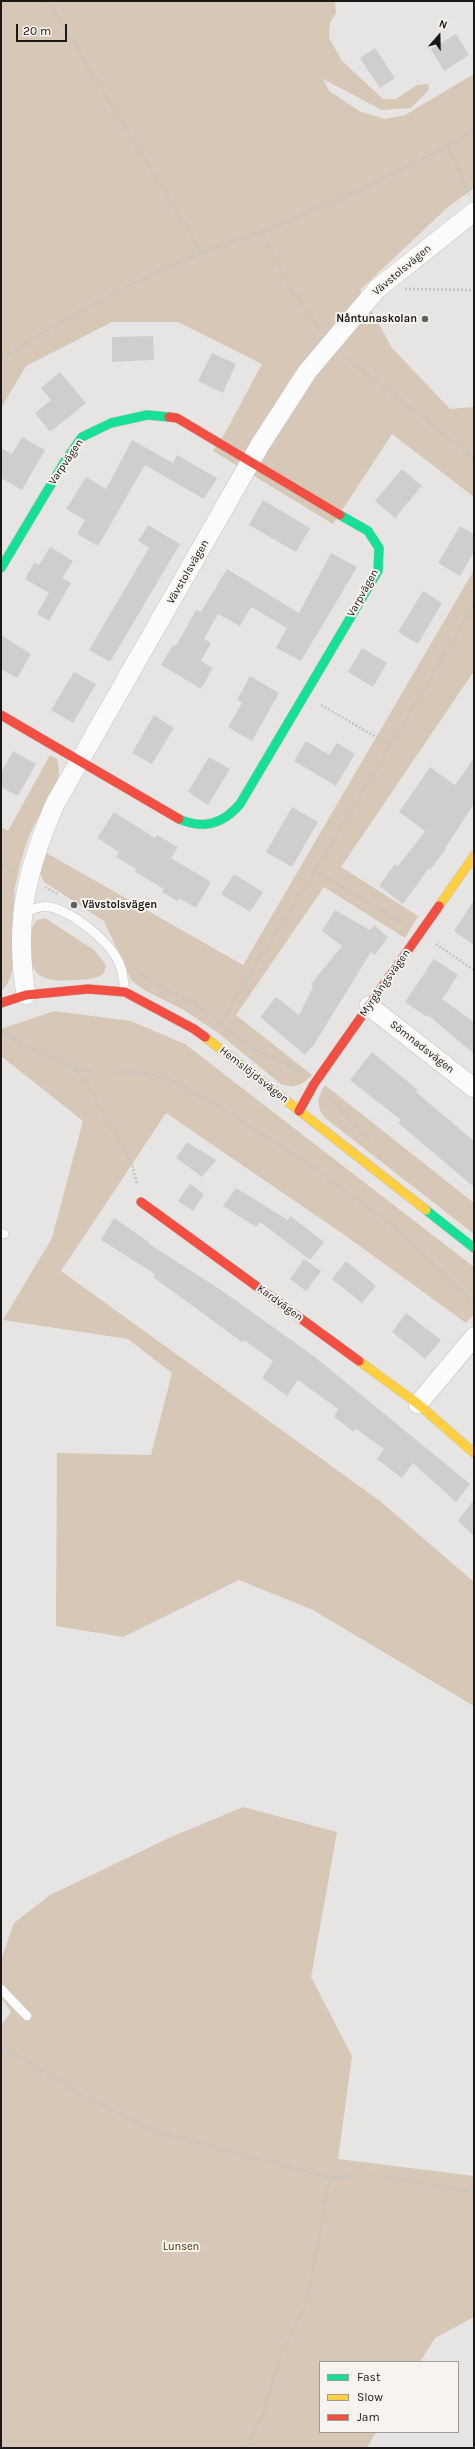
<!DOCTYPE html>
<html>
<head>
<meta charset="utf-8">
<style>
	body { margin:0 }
	#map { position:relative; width:475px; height:2449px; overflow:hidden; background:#e7e5e3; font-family:Karla,sans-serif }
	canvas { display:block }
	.frame { position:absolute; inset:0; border:2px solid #1a1917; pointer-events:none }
	.legend { position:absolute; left:319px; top:2361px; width:140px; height:72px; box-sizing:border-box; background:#f7f3ee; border:1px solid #9f9c98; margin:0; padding:5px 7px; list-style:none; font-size:12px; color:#1a1917 }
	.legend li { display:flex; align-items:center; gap:8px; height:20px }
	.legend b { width:20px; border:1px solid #9f9c98 }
	.north { position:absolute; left:419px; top:16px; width:40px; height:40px; -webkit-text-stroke:3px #f7f3ee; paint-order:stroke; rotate:20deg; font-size:11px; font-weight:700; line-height:16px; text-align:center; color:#1a1917 }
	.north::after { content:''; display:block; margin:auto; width:14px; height:18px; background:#1a1917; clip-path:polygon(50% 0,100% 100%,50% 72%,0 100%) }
	.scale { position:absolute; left:16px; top:24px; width:51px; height:18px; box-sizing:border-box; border:2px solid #1a1917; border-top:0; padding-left:5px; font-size:12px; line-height:14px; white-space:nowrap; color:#1a1917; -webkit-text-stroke:3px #f7f3ee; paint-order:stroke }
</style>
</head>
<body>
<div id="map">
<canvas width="475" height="2449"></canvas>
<div class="frame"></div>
<ul class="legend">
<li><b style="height:5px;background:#16e098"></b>Fast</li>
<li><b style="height:5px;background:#ffcf43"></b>Slow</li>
<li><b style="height:5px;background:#f24e42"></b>Jam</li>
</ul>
<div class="north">N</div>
<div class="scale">20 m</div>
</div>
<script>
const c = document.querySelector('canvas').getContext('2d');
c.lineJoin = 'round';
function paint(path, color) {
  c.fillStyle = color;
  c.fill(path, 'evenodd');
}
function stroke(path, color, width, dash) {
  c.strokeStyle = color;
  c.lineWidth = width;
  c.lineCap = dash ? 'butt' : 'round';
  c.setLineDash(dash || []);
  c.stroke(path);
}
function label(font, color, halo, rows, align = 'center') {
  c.font = font + ' Karla,sans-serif';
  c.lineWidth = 4;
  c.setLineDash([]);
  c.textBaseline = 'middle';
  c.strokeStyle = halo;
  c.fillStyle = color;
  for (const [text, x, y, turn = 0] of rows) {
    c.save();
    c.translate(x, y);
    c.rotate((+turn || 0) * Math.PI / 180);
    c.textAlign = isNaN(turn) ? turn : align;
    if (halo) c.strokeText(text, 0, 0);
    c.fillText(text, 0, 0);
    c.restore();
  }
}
paint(new Path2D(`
	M1 1H335L336 13 330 23 329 38 342 61 383 99H396L417 85 429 84 428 91 411 108 382 110 323 79 329 91 361 112 385 119 405 115 474 74V188L448 207 360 290 392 348 450 409 474 407V497L392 434 333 524 213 451 225 433 262 364 178 322H112L26 366 1 408Z
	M474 570V671L341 867 418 916 405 938 324 887 236 1015 312 1075C302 1085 295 1089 281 1084L218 1033 184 1010 144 990 131 980 104 921 44 882 38 868 43 851 243 965Z
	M50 755 57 759C66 785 40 811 30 834 23 851 19 869 15 887 11 909 23 979 1 990V827L8 831Z
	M45 918 94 950 106 965 104 973C96 980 86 979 75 980 46 982 28 979 30 945 30 935 30 928 37 920Z
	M54 1011 131 1021 185 1044 474 1267V1314L466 1323 346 1236 166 1113 61 1271 380 1501 474 1582V1706L313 1610 239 1580 123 1637 56 1626 57 1453 151 1455 172 1373 128 1339 3 1320 52 1238 83 1121 1 1056V1029Z
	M325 1085 474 1203V1234L324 1117C316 1105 317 1098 325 1085Z
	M243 1807 337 1832 311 1977 352 2056 338 2159 474 2176V2317L435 2338 420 2362H320V2432H376L367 2448H1V2025L11 2012 1 1997V1960L14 1923 50 1895 169 1838Z`), '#d6c7b6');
paint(new Path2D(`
	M456 34 469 55 444 71 431 49Z
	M375 48 395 78 380 88 360 58Z
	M153 336 154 360 112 362V337Z
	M212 353 236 364 223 393 198 381Z
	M60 372 86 403 50 432 35 413 51 400 41 388Z
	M22 437 45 450 22 490 1 478V448L12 454Z
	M132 440 173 463 177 455 217 478 204 499 145 465 98 546 77 534 85 520 66 509 86 477 106 489Z
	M402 469 422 486 395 518 375 501Z
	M263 500 310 528 296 552 249 525Z
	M148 525 180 544 110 662 89 650 149 548 138 541Z
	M460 526 474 534V552L460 576 438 563Z
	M50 547 73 561 62 578 71 583 49 621 37 614 49 593 25 579 34 563 39 565Z
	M331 553 357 567 301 661 276 648 287 628 251 607 240 626 218 614 204 639 211 643 201 661 213 668 201 689 161 665 173 645 176 646 196 610 201 612 227 569 299 613Z
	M423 591 442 603 418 644 398 632Z
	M1 635 31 654 17 678 1 669Z
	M362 648 387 663 373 687 348 672Z
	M74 672 96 684 73 723 51 710Z
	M250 676 279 693 252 741 228 727 242 703 237 700Z
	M154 715 174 728 152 764 132 753Z
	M306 741 329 755 337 743 355 754 336 786 294 761Z
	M13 751 36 764 18 796 1 787V773Z
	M209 757 230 769 208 805 188 792Z
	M474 758V804L445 848 446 849 430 870 428 869 403 904 379 886 395 864 398 866 425 831 399 812 430 767 455 785Z
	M292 807 318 822 292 867 266 852Z
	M114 812 155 838 157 835 178 847 171 858 211 882 196 908 179 898 177 901 162 892 164 889 135 872 136 869 116 857 119 852 97 838Z
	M234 874 263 892 250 912 221 894Z
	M474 900V945L454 931Z
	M335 910 370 930 374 925 388 937 375 955 371 952 315 1043 305 1055 260 1017 276 997 299 1015 313 987 311 984 342 946 322 931Z
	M434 959 458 975 442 999 474 1022V1054L428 1015 427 1017 405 1002Z
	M372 1052 418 1090 416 1092 474 1141V1187L398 1123 401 1120 350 1080Z
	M187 1142 216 1160 202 1177 176 1158Z
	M190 1184 204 1194 193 1211 178 1201Z
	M236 1188 288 1220 290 1216 324 1242 310 1260 260 1222 256 1227 223 1206Z
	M114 1218 150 1243 149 1244 224 1292 315 1357 470 1484 456 1502 413 1463 402 1478 377 1459 384 1449 356 1429 354 1432 334 1417 338 1409 298 1380 287 1396 262 1378 273 1361 244 1340 242 1342 153 1277 155 1274 101 1240Z
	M304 1259 321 1271 306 1291 290 1279Z
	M346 1261 376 1286 362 1303 332 1279Z
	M406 1313 441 1340 425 1359 392 1332Z
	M474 1499V1536L458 1521Z`), '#d0cecc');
const lane = new Path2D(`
	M23 914C31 910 40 905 50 907 73 912 111 942 120 965 123 973 124 984 125 992
	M1 1233 4 1234
	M1 1989 27 2016`);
const street = new Path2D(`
	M26 995C14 922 26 871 55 804L260 445 307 372 377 289 474 212
	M369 1006 474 1088
	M418 1404 474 1337`);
const fast = new Path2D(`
	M1 568 65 461 82 437 111 423 147 415 169 417
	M179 819C204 830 223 824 240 804L378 571 379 548 368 531 340 515
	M426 1210 474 1248`);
const slow = new Path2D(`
	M439 906 474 856
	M205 1037 426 1210
	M359 1361 418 1404 474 1453`);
const jam = new Path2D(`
	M169 417 177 418 340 515
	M1 715 179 819
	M1 1003 26 995 88 989 125 992 194 1029 205 1037
	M299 1111 314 1084 439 906
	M141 1202 359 1361`);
stroke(lane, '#c5c3c1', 10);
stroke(street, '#c5c3c1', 20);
stroke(fast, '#c5c3c1', 10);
stroke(slow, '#c5c3c1', 10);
stroke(jam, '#c5c3c1', 10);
stroke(new Path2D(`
	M48 1 202 253
	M448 146 469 195
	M262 231C277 268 297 298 321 330
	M405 289 474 290
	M343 355 474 458
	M1 360C63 317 131 283 201 253 221 245 243 239 264 231 335 201 407 171 474 130
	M321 705 390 745
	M1 864 14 870
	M315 871 405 924
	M45 887 59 895
	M436 944 474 970
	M135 969C157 987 184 997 208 1013 224 1024 239 1041 256 1050 271 1058 286 1062 299 1072
	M221 1021 315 871 474 605
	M1 1031 22 1044 72 1067 95 1072 144 1073 167 1078 218 1106 313 1167 392 1225 474 1303
	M72 1067 87 1084 132 1164 137 1184
	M329 1097 370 1140
	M1 2049 17 2054 86 2098 158 2132 330 2178 374 2175 474 2192
	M247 2448 263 2414 278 2363 308 2298 330 2178`), '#c4c4c3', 2.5, [2, 2]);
stroke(lane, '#fbfbfb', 9);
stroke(street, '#fbfbfb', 19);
stroke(fast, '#16e098', 9);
stroke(slow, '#ffcf43', 9);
stroke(jam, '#f24e42', 9);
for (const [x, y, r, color] of [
	[425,319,4,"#62605e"],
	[74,905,4,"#62605e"]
]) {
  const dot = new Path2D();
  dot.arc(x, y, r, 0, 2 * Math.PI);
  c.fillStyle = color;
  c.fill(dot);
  stroke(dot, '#f7f3ee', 1.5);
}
label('11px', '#1a1917', '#f7f3ee', [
	["Vävstolsvägen",402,270,-40],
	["Varpvägen",66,462,-56],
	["Vävstolsvägen",188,572,-60],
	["Varpvägen",363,593,-61],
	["Myrgångsvägen",385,983,-55],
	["Sömnadsvägen",422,1047,38],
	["Hemslöjdsvägen",254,1075,38],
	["Kardvägen",280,1303,36]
]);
label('bold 11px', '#1a1917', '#f7f3ee', [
	["Nåntunaskolan",417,319],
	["Vävstolsvägen",82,905,"left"]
], 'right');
label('11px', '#4c3109', '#f7f3ee', [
	["Lunsen",181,2247]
]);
</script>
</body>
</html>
